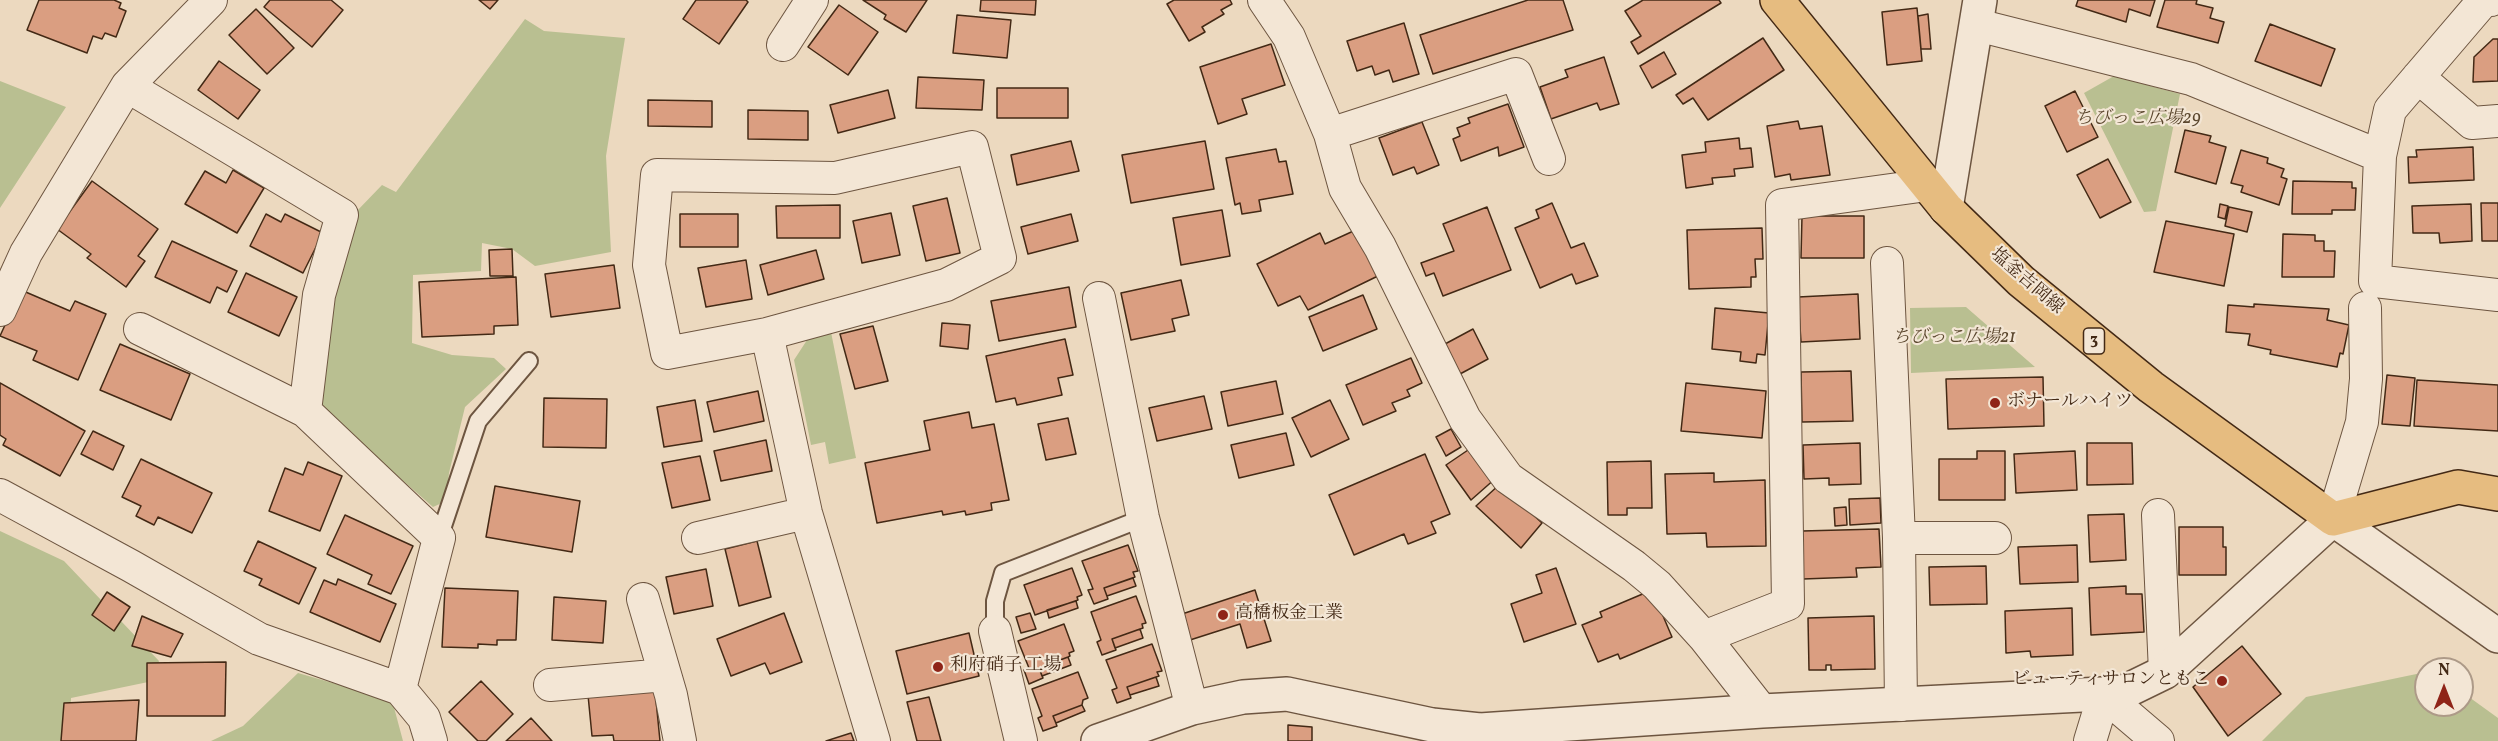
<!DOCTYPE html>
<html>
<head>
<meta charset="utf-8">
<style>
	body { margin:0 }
	#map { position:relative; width:2498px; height:741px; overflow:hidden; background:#ecd9bf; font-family:Vollkorn,serif }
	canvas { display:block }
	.north { position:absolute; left:2414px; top:657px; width:60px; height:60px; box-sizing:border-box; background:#f3e6d5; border:2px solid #ad9a88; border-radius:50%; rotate:0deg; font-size:16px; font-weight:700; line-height:24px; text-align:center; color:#432915 }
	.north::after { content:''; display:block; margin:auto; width:21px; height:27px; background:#8f2418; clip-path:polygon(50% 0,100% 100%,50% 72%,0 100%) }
</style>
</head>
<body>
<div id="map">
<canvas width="2498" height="741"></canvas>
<div class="north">N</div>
</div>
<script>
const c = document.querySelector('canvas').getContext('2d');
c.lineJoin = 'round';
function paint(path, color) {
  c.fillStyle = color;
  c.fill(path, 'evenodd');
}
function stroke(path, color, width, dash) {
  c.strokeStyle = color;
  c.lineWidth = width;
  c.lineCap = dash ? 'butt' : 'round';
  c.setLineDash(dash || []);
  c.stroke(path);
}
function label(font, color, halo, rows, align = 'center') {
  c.font = font + ' Vollkorn,"Noto Serif JP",serif';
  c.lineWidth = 4.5;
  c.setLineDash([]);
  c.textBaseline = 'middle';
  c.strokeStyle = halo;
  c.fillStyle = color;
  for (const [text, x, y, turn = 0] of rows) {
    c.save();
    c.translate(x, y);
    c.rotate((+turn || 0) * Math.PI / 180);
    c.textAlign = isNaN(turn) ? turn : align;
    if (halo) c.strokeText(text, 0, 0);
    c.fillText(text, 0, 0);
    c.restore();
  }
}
paint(new Path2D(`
	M525 19 544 31 625 38 606 156 611 252 535 266 512 249 482 243 481 271 413 275 412 343 452 355 494 358 506 369 465 407 449 473 446 501 433 507 320 408 329 310 355 213 382 185 396 192Z
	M2114 76 2180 94 2156 211 2144 212 2084 93Z
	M0 81 66 107 0 208Z
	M1966 307 2035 367 1911 373 1910 308Z
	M831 332 856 458 829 464 825 442 811 445 794 360 809 337Z
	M0 531 64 561 159 661 153 681 71 698 70 741H0Z
	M2426 672V705H2462V692L2498 718V741H2262L2306 697Z
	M298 673 392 700 403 741H211L243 726Z`), '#b9bf91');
const building = new Path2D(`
	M39 0H114L121 3 119 8 126 11 116 37 105 33 102 39 93 36 87 53 27 30Z
	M270 0H331L343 10 312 47 264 7Z
	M479 0H498L490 9Z
	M696 0H746L748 2 719 44 683 19Z
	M863 0H927L906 32 884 19 886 15Z
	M981 0H1036L1035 15 980 11Z
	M1174 0H1230L1232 4 1221 10 1224 14 1202 27 1205 32 1189 41 1167 4Z
	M1528 0H1563L1573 30 1433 74 1420 35Z
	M1643 0H1719L1721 3 1638 54 1631 42 1641 36 1625 11Z
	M2078 0H2155L2150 16 2129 9 2126 22 2076 6Z
	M2165 0H2197L2196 4 2213 8 2210 18 2224 22 2218 43 2157 27Z
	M839 5 878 32 848 75 808 47Z
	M1917 8 1922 61 1887 65 1882 12Z
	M256 9 294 48 267 74 229 35Z
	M1928 14 1931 49H1921L1918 16Z
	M957 15 1011 20 1007 58 953 53Z
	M1404 23 1419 74 1393 82 1389 70 1375 75 1372 66 1357 71 1347 41Z
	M2270 24 2335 49 2321 86 2255 61Z
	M1763 38 1784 70 1708 120 1693 98 1683 104 1676 95Z
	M2493 39H2498V81L2473 82 2474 57Z
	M1271 44 1285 85 1242 99 1247 114 1218 124 1200 67Z
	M1664 52 1676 74 1652 88 1640 66Z
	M1604 57 1619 104 1600 110 1597 103 1551 119 1540 87 1568 77 1565 70Z
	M219 61 260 90 238 119 198 90Z
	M918 77 984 80 982 110 916 108Z
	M997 88H1068V118H997Z
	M888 90 895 118 838 133 830 105Z
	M2075 91 2098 137 2067 152 2045 106Z
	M648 100 712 101V127L648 126Z
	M1508 104 1524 147 1499 156 1498 147 1461 161 1453 139 1460 136 1457 128 1470 123 1468 118Z
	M748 110 808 111V140L748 139Z
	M1798 121 1800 129 1822 126 1830 175 1791 180 1790 174 1775 177 1767 126Z
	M1422 122 1439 165 1417 174 1414 167 1393 175 1379 138Z
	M2185 130 2211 136 2209 142 2226 147 2216 184 2175 172Z
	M1739 138 1740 149 1751 148 1753 167 1734 169 1735 176 1712 178 1713 184 1686 188 1682 155 1706 152 1705 142Z
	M1071 141 1079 171 1017 185 1011 155Z
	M1205 141 1214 189 1131 203 1122 155Z
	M2473 147 2474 180 2409 183 2408 157H2417L2416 150Z
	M1276 149 1279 162 1286 161 1293 194 1259 200 1261 211 1242 214 1240 203 1235 205 1226 158Z
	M2241 150 2268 158 2267 163 2284 169 2281 177 2287 179 2279 205 2241 192 2243 186 2231 183Z
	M2108 159 2131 202 2100 218 2077 175Z
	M233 170 264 188 237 233 185 204 205 171 226 183Z
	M92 181 158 229 138 256 145 261 126 287 87 258 91 254 57 229Z
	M2293 181 2352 182V188H2356L2355 210H2332V214H2292Z
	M947 198 960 253 926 261 913 206Z
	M1552 203 1571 248 1584 243 1598 276 1576 284 1572 274 1540 288 1515 228 1539 218 1536 210Z
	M2481 203H2498V241H2482Z
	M2220 204 2228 206 2225 219 2218 217Z
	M2471 204 2472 241 2440 243 2439 233H2413L2412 206Z
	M840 205V238H777L776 206Z
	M1487 207 1511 270 1443 296 1434 273 1426 276 1421 263 1454 251 1443 224Z
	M2229 207 2252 212 2247 232 2225 226Z
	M1222 210 1230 256 1181 265 1173 218Z
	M891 213 900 255 862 263 853 221Z
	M266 214 281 222 285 214 323 233 303 273 250 246Z
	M680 214H738V247H680Z
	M1071 214 1078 241 1028 254 1021 227Z
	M1802 216H1864V258H1801Z
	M2166 221 2234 234 2224 286 2154 272Z
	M1360 228 1382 274 1308 310 1300 296 1278 306 1257 264 1320 233 1325 244Z
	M1762 228 1763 259H1755L1756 277H1751V287L1689 289 1687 230Z
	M2283 234 2315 235V241H2324V251H2335L2334 277H2282Z
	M172 241 237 271 227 292 217 287 210 303 155 277Z
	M512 249 513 276H490L489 250Z
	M816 250 824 279 768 295 760 265Z
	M746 260 752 299 706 307 698 268Z
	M614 265 620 308 551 317 545 274Z
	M246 273 297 297 279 336 228 312Z
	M516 277 518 325 494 326V334L422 337 419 282Z
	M1181 280 1189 315 1172 319 1175 331 1131 340 1121 293Z
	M1069 287 1076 327 999 341 991 301Z
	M21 290 70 311 75 301 106 314 78 380 33 360 37 351 0 336Z
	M1858 294 1860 339 1801 342 1798 297Z
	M1363 295 1377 329 1323 351 1309 317Z
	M2254 304 2329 309 2327 320 2349 325 2343 354 2340 353 2337 367 2270 354 2271 350 2248 345 2250 334 2226 332 2228 305 2254 307Z
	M1715 308 1769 313 1765 355 1757 354 1756 363 1740 361 1741 352 1712 349Z
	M942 323 970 325 968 349 940 346Z
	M873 326 888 381 855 389 840 334Z
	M1473 329 1488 359 1460 374 1445 344Z
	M1065 339 1073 375 1058 378 1062 395 1017 405 1015 398 996 402 986 356Z
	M120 344 190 374 171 420 100 390Z
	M1411 358 1422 383 1407 390 1410 396 1392 403 1396 411 1363 425 1346 385Z
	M1851 371 1853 421 1802 422 1801 372Z
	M2387 375 2415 378 2410 426 2382 424Z
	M2043 377 2044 426 1948 429 1946 379Z
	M2417 380 2498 385V431L2414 426Z
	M1276 381 1283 414 1228 426 1221 392Z
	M0 383 85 431 60 476 3 445 6 439 0 435Z
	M1686 383 1766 391 1762 438 1681 431Z
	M758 391 764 421 714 432 707 402Z
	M1204 396 1212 429 1157 441 1149 408Z
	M544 398 607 399 606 448 543 447Z
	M695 400 702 441 664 447 657 407Z
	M1330 400 1349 439 1311 457 1292 418Z
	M969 412 972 428 994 424 1009 500 991 503 992 510 966 515 965 511 943 515 942 511 877 523 865 463 930 450 924 421Z
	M1068 418 1076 454 1046 460 1038 424Z
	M1451 429 1461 447 1446 456 1436 437Z
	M93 431 124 446 113 470 81 454Z
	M1286 433 1294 465 1239 478 1231 445Z
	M766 440 772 471 721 481 714 451Z
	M1860 443 1861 484 1829 485V478L1804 479 1803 445Z
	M2087 443H2132L2133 484 2087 485Z
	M1471 448 1496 478 1471 500 1446 465Z
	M1977 451H2005V500H1939V459H1977Z
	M2075 451 2077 490 2016 493 2014 454Z
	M1425 454 1450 514 1431 522 1436 533 1408 544 1404 534 1354 555 1329 495Z
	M700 456 710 500 672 508 662 463Z
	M141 459 212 493 192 533 158 517 154 525 136 516 141 506 122 497Z
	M1651 461 1652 508H1627V515H1608L1607 462Z
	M308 462 342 476 320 531 269 511 285 468 303 475Z
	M1714 473V482L1765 480 1766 546 1707 547 1706 533 1667 534 1665 474Z
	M1500 484 1542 523 1521 548 1476 506Z
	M495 486 580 501 572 552 486 537Z
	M1880 498 1881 523 1850 525 1849 499Z
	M1846 507 1847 525 1835 526 1834 508Z
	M2124 514 2126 560 2090 562 2088 515Z
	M345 515 413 546 391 594 368 584 372 575 327 554Z
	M2179 527H2223V547H2226V575H2179Z
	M1879 529 1881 567 1856 568 1857 577 1803 579 1802 531Z
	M258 541 316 568 299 604 259 585 262 579 244 571Z
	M757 541 771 597 739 606 725 549Z
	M1128 545 1138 571 1133 572 1135 577 1104 588 1108 599 1094 604 1088 590 1093 589 1082 561Z
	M2077 545 2078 582 2020 584 2018 547Z
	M1986 566 1987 604 1930 605 1929 567Z
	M1072 568 1082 595 1077 597 1078 600 1035 615 1024 585Z
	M1556 568 1576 624 1524 642 1511 604 1542 593 1536 575Z
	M706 569 713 606 674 614 666 577Z
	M1133 578 1136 586 1107 596 1104 588Z
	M338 579 396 604 380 642 310 612 324 580 336 585Z
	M2126 586V594H2142L2144 632 2091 635 2089 588Z
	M445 588 518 591 516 640H497V645L478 644V648L442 647Z
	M1255 590 1271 641 1247 648 1240 624 1190 640 1182 614Z
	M1652 590 1672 637 1620 659 1618 654 1598 662 1582 625 1602 617 1600 612Z
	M107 592 130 607 114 631 92 615Z
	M1136 596 1146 623 1142 624 1143 628 1112 639 1116 650 1102 655 1097 642 1101 640 1091 612Z
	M554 597 606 601 603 643 552 640Z
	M1076 601 1078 608 1049 618 1047 610Z
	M2072 608 2073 655 2031 657 2030 651 2006 653 2005 611Z
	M784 613 802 662 770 674 765 663 731 676 717 639Z
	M1030 613 1036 629 1021 633 1016 617Z
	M142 616 183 634 171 657 132 646Z
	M1874 616 1875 669 1831 670V665H1826V670H1809L1808 618Z
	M1064 624 1074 651 1069 653 1070 656 1068 657 1039 668 1043 678 1029 684 1024 670 1029 668 1018 641Z
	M1140 629 1143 638 1115 648 1112 639Z
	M969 633 979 676 907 694 896 651Z
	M1152 644 1162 671 1157 672 1159 676 1127 687 1131 698 1117 703 1112 690 1117 688 1106 660Z
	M2242 646 2281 694 2228 736 2193 687Z
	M1068 657 1071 665 1042 676 1039 668Z
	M226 662 225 716H147V663Z
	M1078 672 1088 698 1083 700 1082 705 1053 716 1057 726 1043 731 1038 718 1042 716 1032 689Z
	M1156 677 1159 686 1130 695 1127 687Z
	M481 681 513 714 486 741H478L449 712Z
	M655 690 660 741H614L613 735 592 736 588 695Z
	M929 697 941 741H917L907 702Z
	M139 700 136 741H61L64 703Z
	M1082 705 1085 711 1056 723 1053 716Z
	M531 718 552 741H506Z
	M1288 725 1312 727V741H1288Z
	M851 733 854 741H826Z`);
paint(building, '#da9e81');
stroke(building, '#432915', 1.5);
const service = new Path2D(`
	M439 538 478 421 529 361
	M995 631V601L1003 573 1143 518`);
const minor = new Path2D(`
	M1264 0 1289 37 1330 134 1345 188 1380 247 1465 419 1508 478 1634 566 1657 585 1704 637 1762 711
	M2491 0H2484L2390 110 2380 156 2375 281 2498 295
	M1977 25 2191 79 2380 156
	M783 45 812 0
	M2418 77 2472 123 2498 121
	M127 86 342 215 319 295 305 411
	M1330 134 1516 74 1549 159
	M972 147 1000 258 946 285 767 334 667 353 649 265 657 175 835 178Z
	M1887 263 1899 538 1901 705
	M1099 298 1143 518 1192 708
	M0 310 26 253 127 86 211 0
	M767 334 806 513 874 741
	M0 495 131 566 259 639 400 689 439 538 305 411 140 329
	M2158 515 2165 672
	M2333 519 2362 422 2366 379 2365 308
	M698 538 806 513
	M1899 538H1995
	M643 599 671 695 680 741
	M995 631 1021 741
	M1704 637 1788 604 1782 205 1927 185
	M550 685 665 675
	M400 689 424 718 431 741
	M2090 741 2104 695 2158 741`);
const tertiary = new Path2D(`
	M1946 208 1980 0
	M1098 741 1192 708 1243 697 1287 694 1432 725 1480 730 1762 711 2122 693 2165 672 2333 519 2498 636`);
const primary = new Path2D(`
	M1777 0 1946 208 2021 281 2151 387 2333 519 2458 487 2498 494`);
stroke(service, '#6d5540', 20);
stroke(minor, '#6d5540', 34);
stroke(tertiary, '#6d5540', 36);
stroke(primary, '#432915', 36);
stroke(service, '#f3e6d5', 16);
stroke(minor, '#f3e6d5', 32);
stroke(tertiary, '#f3e6d5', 33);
stroke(primary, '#e6bc80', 33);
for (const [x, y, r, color] of [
	[1995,403,6,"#8f2418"],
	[1223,615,6,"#8f2418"],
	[938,667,6,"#8f2418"],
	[2222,681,6,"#8f2418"]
]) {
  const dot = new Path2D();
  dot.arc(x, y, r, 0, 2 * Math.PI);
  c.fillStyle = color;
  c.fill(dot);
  stroke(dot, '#f3e6d5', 2);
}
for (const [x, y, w] of [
	[2094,341,21]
]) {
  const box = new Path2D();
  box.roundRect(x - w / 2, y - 13, w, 26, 4.5);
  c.fillStyle = '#f3e6d5';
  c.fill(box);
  stroke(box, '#432915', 1.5);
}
label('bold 16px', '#432915', null, [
	["3",2094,341]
]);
label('italic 18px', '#5b472e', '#f3e6d5', [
	["ちびっこ広場29",2138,120],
	["ちびっこ広場21",1954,339]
]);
label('18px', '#432915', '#f3e6d5', [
	["塩釜吉岡線",2026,282,41]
]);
label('18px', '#432915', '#f3e6d5', [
	["ボナールハイツ",2007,403],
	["高橋板金工業",1235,615],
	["利府硝子 工場",950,667],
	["ビューティサロンともこ",2210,681,"right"]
], 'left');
</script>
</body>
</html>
